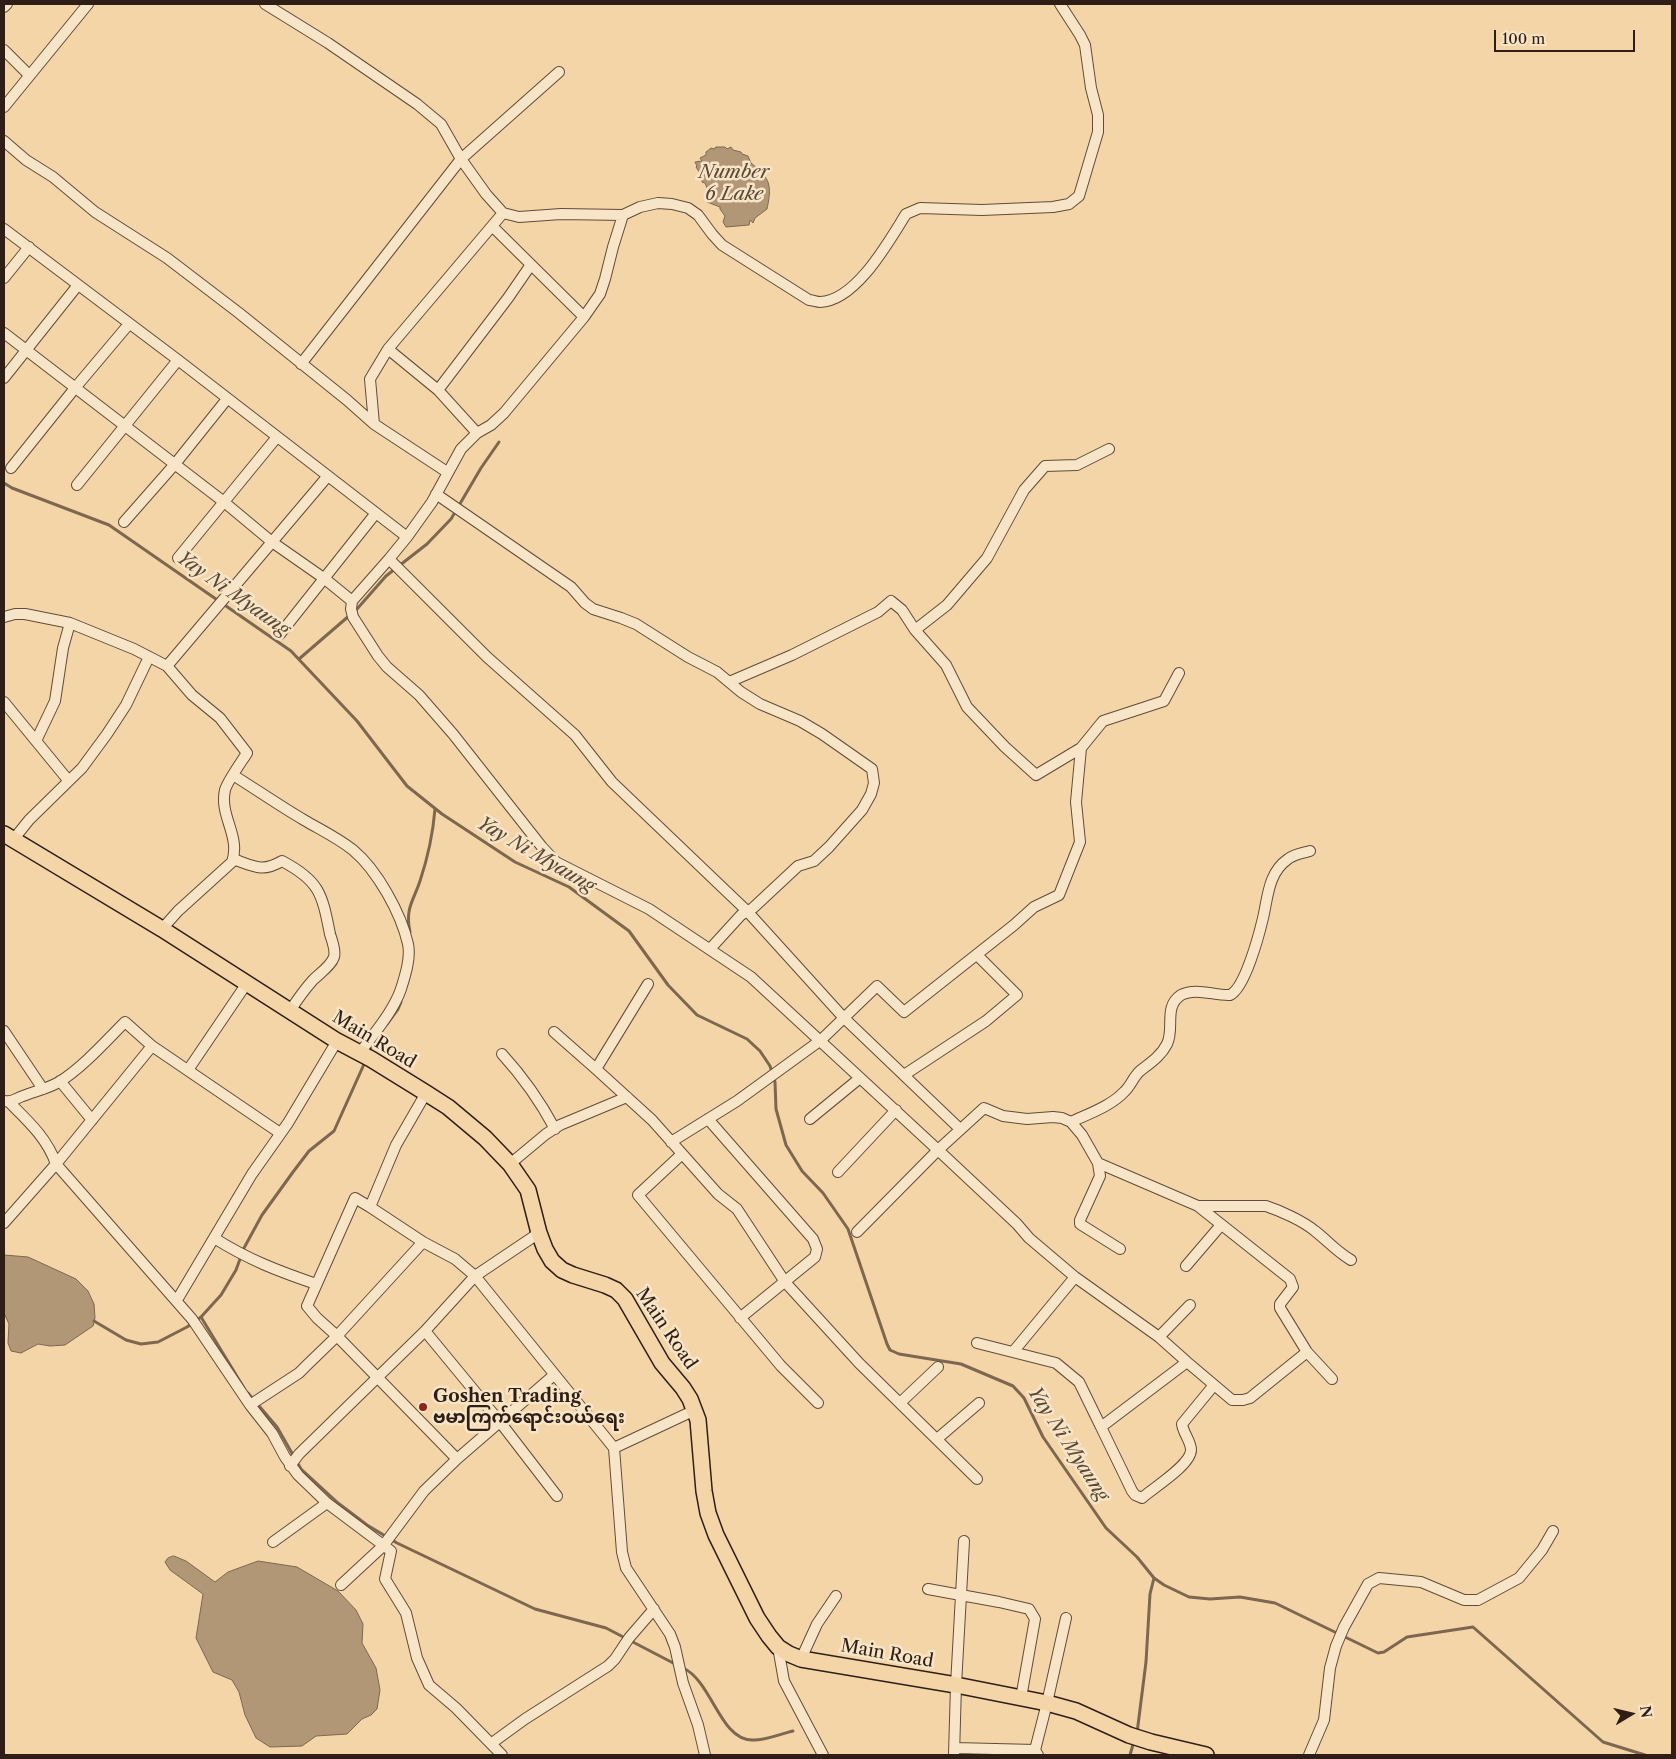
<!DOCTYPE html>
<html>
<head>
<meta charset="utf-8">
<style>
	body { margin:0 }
	#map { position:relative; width:1676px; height:1759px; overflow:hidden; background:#f4d5a8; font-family:"Libre Caslon Text",serif }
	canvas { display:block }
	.frame { position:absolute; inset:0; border:5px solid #2f1e15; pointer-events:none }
	.north { position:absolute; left:1606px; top:1689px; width:50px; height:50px; -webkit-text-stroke:4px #f8e4c6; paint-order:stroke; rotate:81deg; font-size:14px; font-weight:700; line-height:20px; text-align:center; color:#2f1e15 }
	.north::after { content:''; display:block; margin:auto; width:18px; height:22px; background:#2f1e15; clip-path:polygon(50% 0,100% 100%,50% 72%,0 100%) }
	.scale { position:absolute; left:1494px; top:30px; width:141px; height:22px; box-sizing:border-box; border:2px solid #2f1e15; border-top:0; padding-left:6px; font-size:15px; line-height:18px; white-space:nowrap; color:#2f1e15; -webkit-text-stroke:4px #f8e4c6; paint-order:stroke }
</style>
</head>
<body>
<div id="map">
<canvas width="1676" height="1759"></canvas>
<div class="frame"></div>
<div class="north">N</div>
<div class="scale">100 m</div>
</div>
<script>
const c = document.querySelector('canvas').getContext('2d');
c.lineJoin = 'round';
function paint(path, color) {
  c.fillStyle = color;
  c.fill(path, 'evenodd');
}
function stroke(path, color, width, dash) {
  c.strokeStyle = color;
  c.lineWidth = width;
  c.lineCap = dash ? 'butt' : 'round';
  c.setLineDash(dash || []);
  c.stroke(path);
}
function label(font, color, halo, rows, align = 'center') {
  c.font = font + ' "Libre Caslon Text","Noto Sans Myanmar",serif';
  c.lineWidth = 5;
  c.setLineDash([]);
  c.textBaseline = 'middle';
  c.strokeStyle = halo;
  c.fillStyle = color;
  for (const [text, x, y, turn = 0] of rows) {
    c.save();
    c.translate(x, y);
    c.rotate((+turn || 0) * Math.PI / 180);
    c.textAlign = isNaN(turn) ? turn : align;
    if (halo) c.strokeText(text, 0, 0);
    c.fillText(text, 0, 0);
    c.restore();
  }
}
const water = new Path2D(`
	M716 147H725L727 149 731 147 733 150 741 152 742 154 748 156 751 163 757 168 758 171C773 179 770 195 767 209L755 218 753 223 750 220 749 225 726 227 723 222 725 216 720 209V207L707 202 709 192 705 183 702 182V178L699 177 700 173 696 167 697 166 695 162 702 161 700 158 706 155V152L711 148 714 149Z
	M4 1255 28 1257 76 1279 88 1291 94 1304 95 1318 93 1326 65 1345 50 1346 38 1344 21 1353 11 1351 8 1343 9 1324 4 1313Z
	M174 1556 186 1561 215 1582 228 1572 258 1561 297 1567 338 1591 356 1610 363 1624 362 1643 376 1668 380 1690 377 1709 371 1715 362 1719 347 1734 316 1736 302 1746 270 1747 256 1738 245 1715 239 1692 232 1680 213 1672 196 1638 203 1594 170 1570 165 1562 168 1558Z`);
paint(water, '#b19776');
stroke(water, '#7d674f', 1);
stroke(new Path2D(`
	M4 483 12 488 109 525 291 651 357 721 407 786 442 814 515 862 569 887 629 931 668 985 697 1015 747 1039 760 1051 770 1066 775 1082 776 1109 786 1145 802 1171 823 1193 848 1229 887 1344 890 1350 899 1354 961 1364 1013 1386 1024 1398 1043 1437 1106 1528 1137 1557 1154 1578 1164 1585 1189 1597 1210 1599 1240 1597 1275 1603 1378 1653 1384 1652 1407 1637 1473 1627 1603 1742 1645 1755
	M299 659 357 609 386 576 427 544 451 519 481 468 499 442
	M410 932C405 908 413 902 420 881 428 857 433 833 435 809
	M387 1024 398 1009 401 1002
	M369 1054 371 1047 382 1031
	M201 1317 244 1388
	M94 1321 126 1340 141 1344 158 1342 187 1327 201 1317 221 1295 236 1270 244 1248 262 1215 293 1172 309 1151 334 1131 365 1062
	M248 1393 277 1427 301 1469 338 1503 367 1525 397 1543 535 1609 606 1628 677 1665
	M683 1668C712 1681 720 1740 752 1740 764 1741 780 1734 793 1731
	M1137 1733 1146 1662 1150 1594 1154 1578
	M1130 1755 1134 1741`), '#7d674f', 3);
const street = new Path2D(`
	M265 4 328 43 417 104 441 124 461 159 486 194 503 213 519 217 561 214 623 215 640 207 658 203 672 204 688 208 698 215 712 234 722 245 809 300C812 300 817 302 820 302 856 301 889 241 906 214L920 208 982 210 1053 207 1069 204 1079 196 1098 132V115L1091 88 1085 45 1080 35 1060 4
	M4 7 7 4
	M4 50 29 75
	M4 107 88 4
	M4 141 26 160 53 177 95 212 167 258 239 313 347 400 374 424 447 472
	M623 215 613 247 605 279 600 294 584 317 504 413 491 425 477 433 461 449 432 502 407 537 389 559 352 601 351 609 353 617 378 656 387 667 419 695 453 734 542 847 556 862 649 909 751 977 938 1150 1017 1224 1029 1238 1075 1277 1159 1337 1187 1362 1232 1400H1243L1250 1398 1307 1352
	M492 226 584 317
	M4 229 178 360 407 537
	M4 278 29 247
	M4 333 224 502 272 542 325 579 352 601
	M388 349 438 390
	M301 364 461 159 559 72
	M4 378 78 285
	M374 424 370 379 388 349 503 213
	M477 433 438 390 508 298 530 266
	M11 468 75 388 129 324
	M77 485 178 360
	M436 494 571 587 585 603 593 609 621 618 636 624 688 657 717 672 741 692 760 704 800 721 822 734 872 769 874 783 871 794 862 810 829 847 814 861 798 866 753 908 741 915 710 949
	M124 522 175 464 227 399
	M178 558 277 437
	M389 559 487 657 575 735 612 782 747 911 843 1017 960 1129
	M4 617 15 614H25L70 623 134 649 167 666 192 695 220 718 247 753C242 761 227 782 225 790 219 816 241 836 232 862L178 911 162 929
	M915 630 946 665 967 707 1005 747 1036 775 1081 748 1103 721 1164 701 1179 673
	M280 634 376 513
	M167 666 327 477
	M729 682 792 655 878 612 891 601 902 610 915 630 947 605 987 558 1024 490 1045 466 1077 465 1109 449
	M4 702 68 780
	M36 741 55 701 63 648 70 623
	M233 775C257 790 280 806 304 820 321 830 338 838 353 850 377 870 401 913 408 944 411 958 405 976 401 989 393 1012 374 1033 360 1053
	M13 840 29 820 82 768 107 734 126 705 149 657
	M233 859C253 866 262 873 282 861 320 881 322 894 330 934 332 941 336 950 334 957 331 966 320 973 313 980 305 989 297 1000 290 1011
	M4 1031 43 1089
	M554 1032 596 1069 652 1120 718 1194 737 1209 785 1282 859 1363 977 1479
	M502 1054C523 1077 540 1101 555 1129
	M596 1069 648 984
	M188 1070 247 983
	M904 1075 986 1021 1017 995 977 955
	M60 1081 92 1120
	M426 1093 396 1145 370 1207 355 1198 307 1306 317 1318 337 1336 457 1459
	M5 1101C12 1103 16 1098 23 1096 35 1091 47 1089 59 1082 82 1068 106 1041 125 1022L152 1046 280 1133
	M9 1102C28 1121 47 1138 56 1164L192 1319 250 1405 272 1433 285 1457 298 1475 327 1503 391 1551 385 1579 406 1613 417 1658 429 1685 456 1708 502 1755
	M708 1119 813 1239 817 1249 815 1257 740 1318
	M810 1119 860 1078
	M1071 1122C1088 1114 1111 1106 1124 1092 1131 1086 1133 1077 1140 1071 1150 1063 1161 1056 1167 1044 1175 1028 1163 1007 1181 995 1196 987 1215 996 1230 995 1245 988 1259 935 1263 918 1268 897 1268 873 1288 859 1294 854 1302 853 1310 851
	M671 1142 737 1101 821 1040 877 986 904 1012 1014 925 1034 907 1059 895 1080 842 1076 802 1081 748
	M682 1154 638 1195 781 1366 818 1403
	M1098 1163 1198 1206 1290 1279 1293 1287 1280 1304V1308L1307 1352 1332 1379
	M510 1164 546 1134 560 1125 627 1097
	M838 1172 896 1110
	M1198 1206H1266C1281 1211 1303 1221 1315 1231 1329 1242 1336 1251 1351 1260
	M370 1207 423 1242 455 1259 475 1276 614 1448 622 1552 626 1568 670 1634 675 1647 683 1683 698 1725 705 1755
	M4 1223 56 1164 152 1046
	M857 1232 938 1150 984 1108 1003 1116 1027 1119 1053 1117 1062 1118 1071 1122 1082 1135 1098 1163 1100 1176 1080 1220V1224L1120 1249
	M214 1238C249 1260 278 1271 316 1284
	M1186 1266 1221 1225
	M177 1300 252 1174 288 1123 337 1041
	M425 1331 500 1422 557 1496
	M1159 1337 1190 1305
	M977 1343 1056 1363 1079 1382 1101 1427 1187 1362
	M1013 1352 1075 1277
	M900 1403 938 1367
	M250 1405 299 1373 307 1365 337 1336 423 1242
	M1101 1427 1132 1491 1135 1495 1142 1498C1153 1488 1191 1465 1191 1450 1191 1441 1183 1433 1182 1424L1214 1385
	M937 1439 979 1403
	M614 1448 695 1410
	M290 1466 299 1454 425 1331 475 1276 539 1233
	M273 1542 327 1503
	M341 1585 383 1546 424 1491 457 1459 554 1375
	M928 1589 999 1602 1029 1609 1035 1619 1021 1698
	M778 1647 784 1681 823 1755
	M801 1659 817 1624 836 1596
	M492 1743 525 1719 608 1666 615 1659 629 1638 654 1609
	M955 1748 1035 1750
	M954 1755 956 1685 964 1541
	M1038 1755 1035 1750 1047 1703 1066 1618
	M1309 1755 1324 1720 1330 1668 1336 1646 1344 1627 1368 1584 1379 1578 1421 1582 1464 1600H1478L1519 1578 1542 1550 1553 1531`);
const primary = new Path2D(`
	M4 834 162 929 337 1041 371 1059 426 1093 448 1107 485 1138 510 1164 528 1190 539 1233 545 1249 552 1261 562 1270 573 1275 605 1285 616 1290 625 1299 662 1363 683 1388 690 1399 698 1420 704 1491 708 1513 716 1535 757 1618 769 1636 778 1647 789 1654 801 1659 956 1685 1047 1703 1076 1711 1129 1735 1151 1742 1206 1755`);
stroke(street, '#604c3a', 12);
stroke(primary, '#2f1e15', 18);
stroke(street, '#f8e4c6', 10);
stroke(primary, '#f4d5a8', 15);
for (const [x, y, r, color] of [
	[423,1407,5,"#8f2418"]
]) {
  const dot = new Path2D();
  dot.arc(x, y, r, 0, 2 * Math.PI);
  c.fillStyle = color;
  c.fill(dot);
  stroke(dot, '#f8e4c6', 2);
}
label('18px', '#2f1e15', '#f8e4c6', [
	["Main Road",374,1040,31],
	["Main Road",666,1329,56],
	["Main Road",887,1654,10]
]);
label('bold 18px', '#2f1e15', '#f8e4c6', [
	["Goshen Trading",433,1397],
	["ဗမာကြက်ရောင်းဝယ်ရေး",433,1418]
], 'left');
label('italic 19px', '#5c4837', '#f8e4c6', [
	["Number",734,173],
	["6 Lake",734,195],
	["Yay Ni Myaung",233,594,35],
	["Yay Ni Myaung",536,855,30],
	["Yay Ni Myaung",1068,1444,57]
]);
</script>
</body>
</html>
